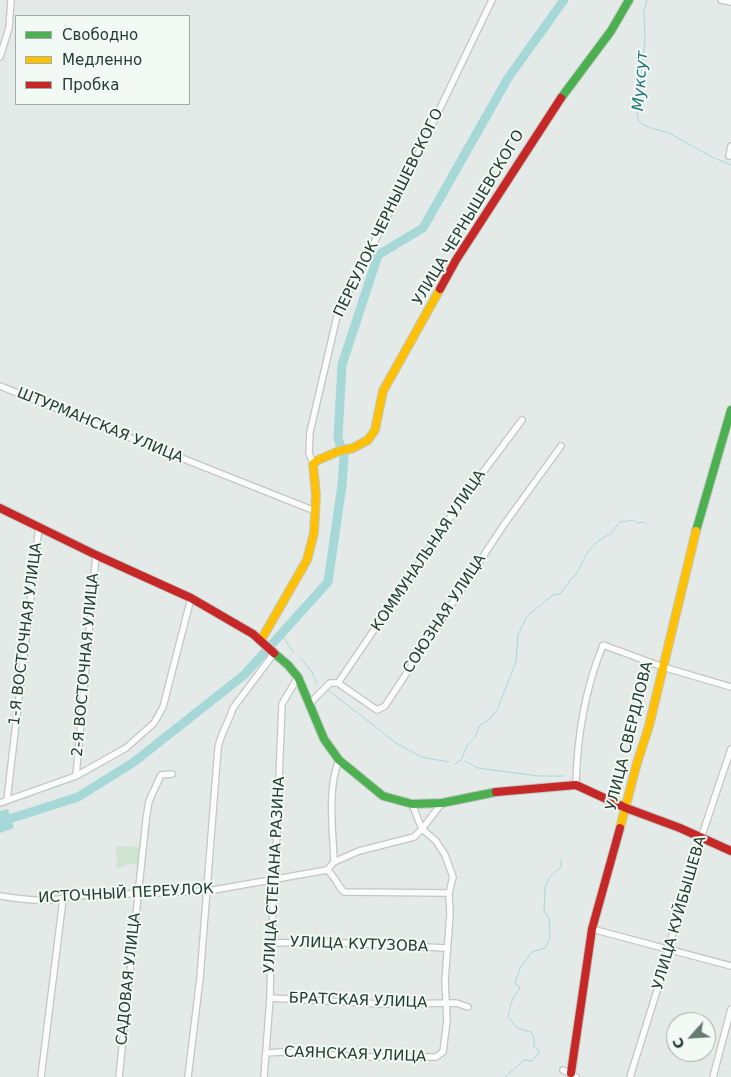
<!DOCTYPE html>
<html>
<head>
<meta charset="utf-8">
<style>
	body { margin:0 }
	#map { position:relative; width:731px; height:1077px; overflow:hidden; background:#e4eae7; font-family:"DejaVu Sans",sans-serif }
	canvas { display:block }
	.legend { position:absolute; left:15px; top:15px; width:175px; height:90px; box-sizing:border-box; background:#f3f9f5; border:1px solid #9faea7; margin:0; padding:6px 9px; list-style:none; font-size:15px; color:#223d32 }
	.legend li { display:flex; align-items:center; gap:10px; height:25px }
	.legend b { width:25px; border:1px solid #9faea7 }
	.north { position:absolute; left:666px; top:1012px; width:50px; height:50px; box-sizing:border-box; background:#f3f9f5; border:1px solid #9faea7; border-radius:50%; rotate:244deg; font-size:14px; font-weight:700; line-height:20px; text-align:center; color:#223d32 }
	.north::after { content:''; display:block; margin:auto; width:18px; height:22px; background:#667a71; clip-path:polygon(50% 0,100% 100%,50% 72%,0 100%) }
</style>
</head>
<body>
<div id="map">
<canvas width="731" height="1077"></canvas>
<ul class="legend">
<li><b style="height:6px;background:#4caf50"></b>Свободно</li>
<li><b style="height:6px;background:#ffc107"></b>Медленно</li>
<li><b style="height:6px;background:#c62828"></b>Пробка</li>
</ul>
<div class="north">С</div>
</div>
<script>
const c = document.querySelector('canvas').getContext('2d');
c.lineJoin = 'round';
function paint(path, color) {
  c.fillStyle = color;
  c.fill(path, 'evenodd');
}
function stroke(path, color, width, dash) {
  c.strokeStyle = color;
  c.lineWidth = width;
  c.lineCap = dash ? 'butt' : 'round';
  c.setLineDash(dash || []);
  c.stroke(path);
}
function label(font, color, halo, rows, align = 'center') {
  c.font = font + ' "DejaVu Sans",sans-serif';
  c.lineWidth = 4;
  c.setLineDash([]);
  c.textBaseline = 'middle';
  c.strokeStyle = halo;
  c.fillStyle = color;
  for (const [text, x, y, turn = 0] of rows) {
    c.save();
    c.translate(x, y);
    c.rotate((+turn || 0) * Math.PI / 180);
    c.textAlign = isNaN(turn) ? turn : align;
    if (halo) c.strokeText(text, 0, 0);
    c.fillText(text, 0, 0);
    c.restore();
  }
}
paint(new Path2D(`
	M116 846 140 847 139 865 130 864 117 868Z`), '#cee3d2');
paint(new Path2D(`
	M8 809 14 828 0 833V811Z`), '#a6d8d8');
stroke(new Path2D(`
	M647 0 644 11 645 39 637 111 638 119 642 124 651 128 669 133 712 157 731 165
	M282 635 294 653
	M300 657 312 672 317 684
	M328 690 396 743 421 757 449 762
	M465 761 478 768 538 776H564
	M455 764 461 760 468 744 475 737 480 725 489 720 497 710 516 662 518 635 527 616 553 595 560 594 572 578 576 575 587 553 597 542 611 533 620 522 633 520 636 523 644 522 647 525
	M505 1077 524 1060 532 1061 539 1052 538 1049 534 1047V1038L531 1032 517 1028 508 1017C510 1007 512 996 520 989L519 986 515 984 520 968 532 952 545 948 550 938 549 918 544 911 545 887 549 878 561 867V860`), '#a6d8d8', 1);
stroke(new Path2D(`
	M0 822 78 797 134 762 244 675 328 582 342 485 344 456 338 438 342 365 378 255 423 228 508 78 564 0`), '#a6d8d8', 9);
const street = new Path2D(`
	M721 0 731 2
	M0 57 9 28 11 0
	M729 156 731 146
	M0 386 315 511
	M313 464 309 453 310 432 338 312 395 202 492 0
	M338 683 460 503 522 420
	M309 704 330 683H338L377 710 385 706 503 526 561 446
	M76 776 96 555
	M576 785C577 738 585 689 603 645L663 667 731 687
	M7 800 39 527
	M0 803 76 776 126 748 154 723 163 707 191 598
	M334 862C333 832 327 788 339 760
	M327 870 334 862 359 851 414 837 422 829 442 803
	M0 896C19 899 52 904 70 896L208 891 327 870C335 876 337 885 344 892L449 893
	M592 929 731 966
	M271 943 323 942 446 948
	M270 998 382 1004 456 1003 468 1007
	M266 1053 282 1052 365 1057H436L443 1052 447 1020 445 981 450 914 449 893 453 877 445 855 436 841 422 829 412 804
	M563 1070 576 1077
	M41 1077 63 899
	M119 1077 146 820 149 801 161 775 172 774
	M188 1077 200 978 218 748C221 732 229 722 233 708L275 652
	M264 1077 270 998 271 943 275 879 282 704 298 677
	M630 1077 660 981 677 917 697 856 701 838 731 749
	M713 1077 731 1009`);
const fast = new Path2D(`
	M561 98 611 31 629 0
	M696 531 731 410
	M274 653 288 665 298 677 324 739 339 760 383 796 412 804 442 803 496 792`);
const slow = new Path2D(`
	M261 640 307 560 314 533 316 495 313 464 318 460 339 451 353 448 368 440 375 430 383 391 440 289
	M620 828 637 763 649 726 696 531`);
const jam = new Path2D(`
	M440 289 456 260 561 98
	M0 508 96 555 191 598 253 634 274 653
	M496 792 576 785 626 808 680 828 731 851
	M571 1073 592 929 620 828`);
stroke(street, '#c1c7c4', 8);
stroke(fast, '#c0c8c4', 10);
stroke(slow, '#c0c8c4', 10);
stroke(jam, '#c0c8c4', 10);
stroke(street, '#fbfcfb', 5.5);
stroke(fast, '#4caf50', 8);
stroke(slow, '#ffc107', 8);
stroke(jam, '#c62828', 8);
label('15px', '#223d32', '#f3f9f5', [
	["ПЕРЕУЛОК ЧЕРНЫШЕВСКОГО",389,213,-64],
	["УЛИЦА ЧЕРНЫШЕВСКОГО",469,218,-59],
	["ШТУРМАНСКАЯ УЛИЦА",100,426,22],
	["КОММУНАЛЬНАЯ УЛИЦА",429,551,-56],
	["СОЮЗНАЯ УЛИЦА",445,614,-57],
	["1-Я ВОСТОЧНАЯ УЛИЦА",26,634,-83],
	["2-Я ВОСТОЧНАЯ УЛИЦА",86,665,-85],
	["УЛИЦА СВЕРДЛОВА",630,736,-76],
	["УЛИЦА СТЕПАНА РАЗИНА",275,875,-87],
	["ИСТОЧНЫЙ ПЕРЕУЛОК",126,894,-3],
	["УЛИЦА КУЙБЫШЕВА",680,913,-74],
	["УЛИЦА КУТУЗОВА",359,945,2],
	["САДОВАЯ УЛИЦА",129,979,-84],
	["БРАТСКАЯ УЛИЦА",358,1001,2],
	["САЯНСКАЯ УЛИЦА",355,1055,2]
]);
label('italic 16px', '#1d7679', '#f3f9f5', [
	["Муксут",641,81,-86]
]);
</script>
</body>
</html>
